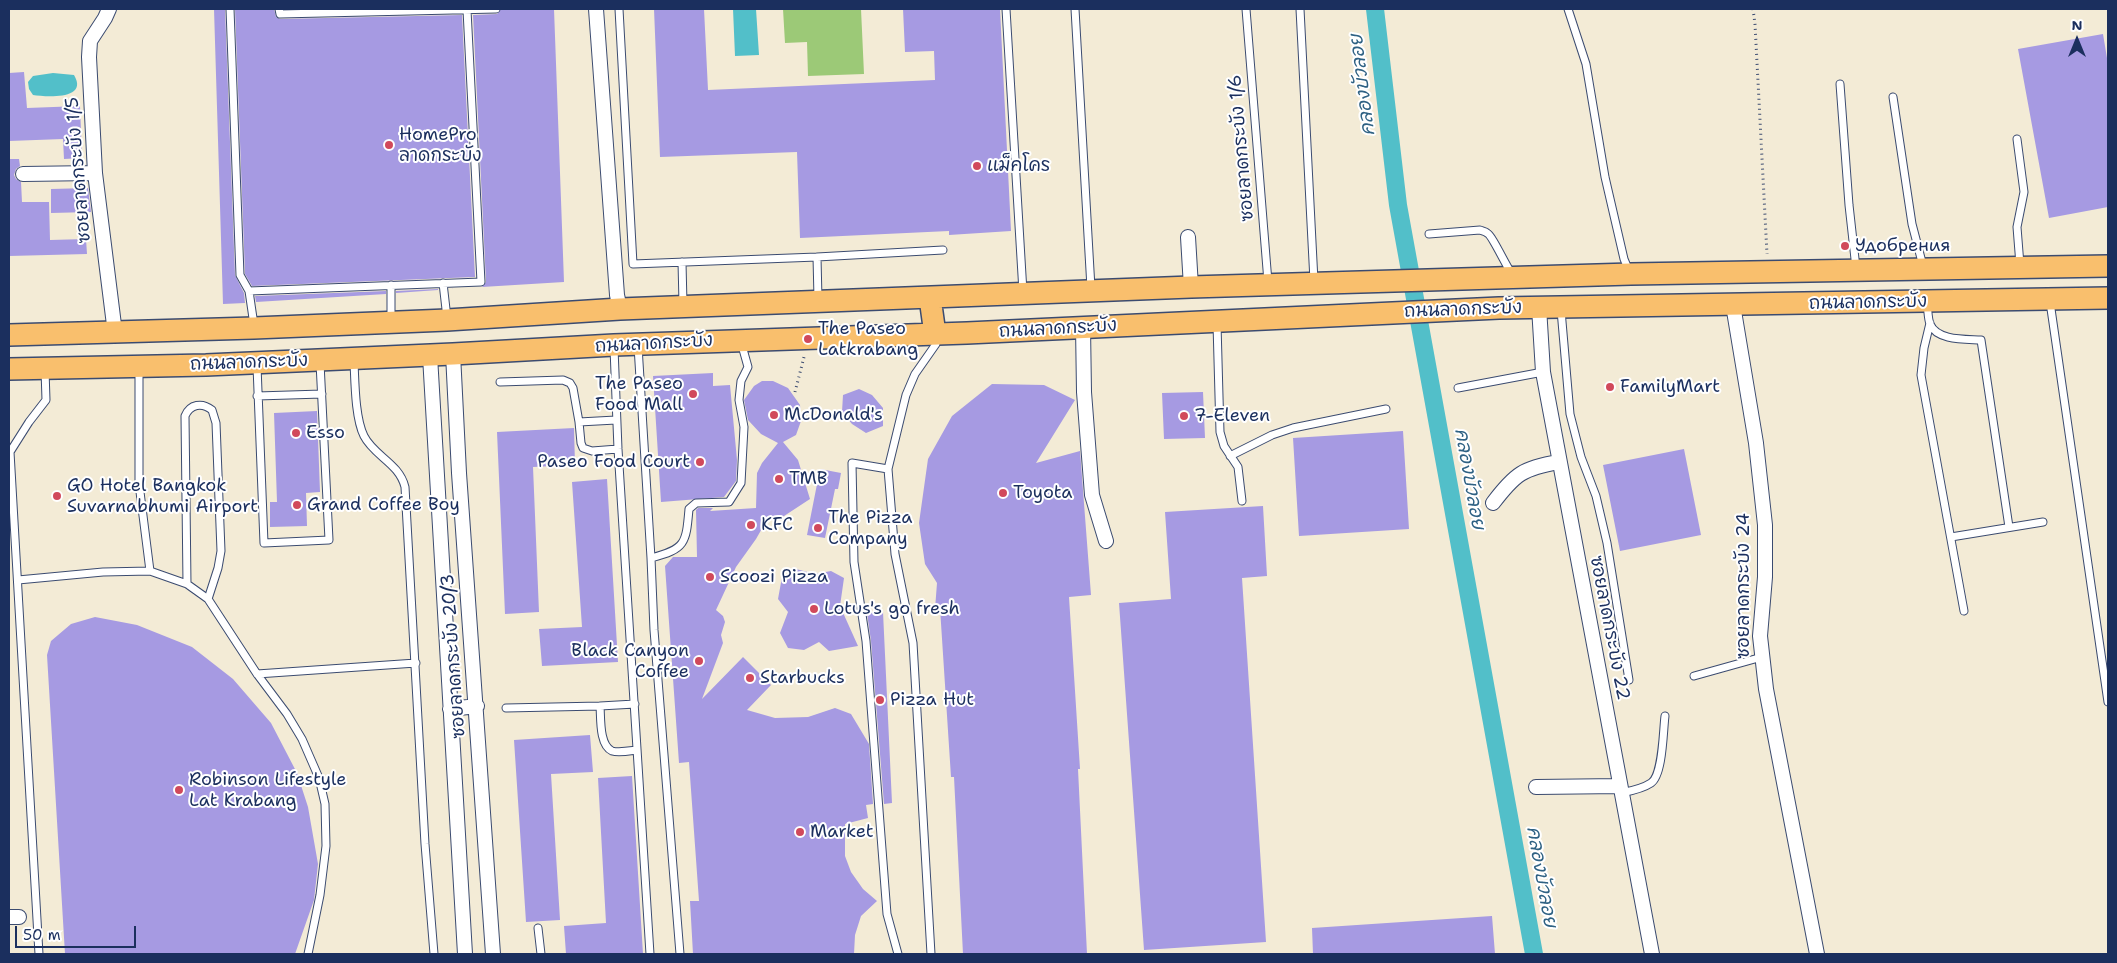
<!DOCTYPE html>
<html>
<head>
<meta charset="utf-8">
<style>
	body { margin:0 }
	#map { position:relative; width:2117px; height:963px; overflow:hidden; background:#f3ebd6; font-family:"Shantell Sans",sans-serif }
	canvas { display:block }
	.frame { position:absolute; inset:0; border:10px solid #1b2f5e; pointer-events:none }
	.north { position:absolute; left:2052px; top:15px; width:50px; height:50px; -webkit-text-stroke:4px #fff; paint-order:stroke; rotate:0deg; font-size:14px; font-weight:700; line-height:20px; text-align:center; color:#1b2f5e }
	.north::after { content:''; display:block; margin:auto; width:18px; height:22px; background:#1b2f5e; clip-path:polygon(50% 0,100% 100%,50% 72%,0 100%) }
	.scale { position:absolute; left:15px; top:926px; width:121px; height:22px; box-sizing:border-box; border:2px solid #1b2f5e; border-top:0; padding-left:6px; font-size:15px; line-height:18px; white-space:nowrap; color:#1b2f5e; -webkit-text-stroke:4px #fff; paint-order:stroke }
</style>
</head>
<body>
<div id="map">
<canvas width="2117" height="963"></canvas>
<div class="frame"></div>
<div class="north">N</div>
<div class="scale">50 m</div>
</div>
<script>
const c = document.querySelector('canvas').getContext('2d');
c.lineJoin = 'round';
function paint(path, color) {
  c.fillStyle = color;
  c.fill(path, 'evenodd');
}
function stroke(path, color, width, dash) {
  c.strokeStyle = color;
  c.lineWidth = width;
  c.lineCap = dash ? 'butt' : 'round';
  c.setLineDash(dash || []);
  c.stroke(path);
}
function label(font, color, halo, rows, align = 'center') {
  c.font = font + ' "Shantell Sans","Playpen Sans Thai",sans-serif';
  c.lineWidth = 4;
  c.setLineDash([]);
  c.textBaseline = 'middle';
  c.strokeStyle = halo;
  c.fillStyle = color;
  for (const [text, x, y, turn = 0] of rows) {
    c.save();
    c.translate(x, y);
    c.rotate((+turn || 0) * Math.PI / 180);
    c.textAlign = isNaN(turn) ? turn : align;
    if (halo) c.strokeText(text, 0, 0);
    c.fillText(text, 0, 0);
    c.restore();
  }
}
paint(new Path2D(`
	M783 9H861L864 74 808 76 807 42 785 43Z`), '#9cc977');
paint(new Path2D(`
	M733 9H756L759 55 735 56Z
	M53 73 74 75C89 100 46 97 33 95L29 89 28 82 33 76Z`), '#52bfc9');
stroke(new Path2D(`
	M1375 9 1398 205 1534 954`), '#52bfc9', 18);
paint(new Path2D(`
	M214 9H225L235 275 244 293 245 303 223 304Z
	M235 9H274L276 17 280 19 462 15 475 277 252 286 245 274Z
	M501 9H554L564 282 449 289 482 287 486 282 473 15 497 14Z
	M654 9H704L708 90 935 80 934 51 905 52 903 9H1000L1011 231 949 235V231L800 238 797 152 660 157Z
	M2103 34 2108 64V207L2049 218 2018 49Z
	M24 72 27 108 80 106 82 158 64 159 63 139 9 141V73Z
	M9 159H19L20 166 16 169 14 175 16 179 21 182 22 202H49L50 240 86 239 87 254 9 256Z
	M88 188 91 212 51 213V189Z
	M438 289V290L396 293V291Z
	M386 291V294L256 302 255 296Z
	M713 373V386L730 385 737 460 736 481 724 497 661 502 653 376Z
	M762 381H773L788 388 800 405 801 421 796 435 783 442 798 460 810 499 781 518H768L756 539 736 567 716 610 723 616 725 622 721 635 723 643 702 699 743 657 771 685 747 710 775 718 808 717 835 708 851 714 869 744 873 804 866 805 868 818 845 824V856L851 872 863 889 877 901 861 916 855 935 854 954H693L690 901H699L689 762 679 763 665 566 673 557H697L696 510 698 508H713L710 511 756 508 757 473 762 463 778 443 761 434 748 420 744 400 754 386Z
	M992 384 1044 385 1075 400 1036 463 1080 451 1091 595 1069 597 1080 769H1078L1087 954H963L954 777H951L940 608 935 609 937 583 925 564 919 523 928 459 952 416Z
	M859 389 872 395 883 408V426L866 433 852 424 842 412 843 395Z
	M1203 392 1205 438 1164 439 1162 393Z
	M317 411 320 492 306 493 307 526 270 527V502H277L274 413Z
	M574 428 575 465 533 467 539 612 505 614 497 432Z
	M1403 431 1409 529 1299 536 1293 438Z
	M1684 449 1701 535 1620 551 1603 465Z
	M820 469 841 473 838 489H835L825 538 807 535Z
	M607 479 618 662 542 666 539 629 582 627 572 482Z
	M1263 506 1267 576 1242 578 1266 942 1144 950 1119 603 1171 599 1165 512Z
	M796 569 815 574 831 571 844 578 840 606 858 646 829 651 819 642 804 650 788 648 780 633 788 612 778 599 782 577Z
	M883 612 892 803 884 804 871 641 867 613Z
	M95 617 137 625 192 647 233 679 271 723 297 773 308 807 318 864 314 900 295 954H65L47 655 51 641 71 624Z
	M590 735 593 772 551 774 560 920 526 922 514 740Z
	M632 776 643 954H566L564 926 606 923 598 778Z
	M1492 916 1495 954H1313L1312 928Z`), '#a69ae2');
const service = new Path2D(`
	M230 9 240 275 249 291 254 325
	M279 9 280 14 496 9
	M619 9 633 264 817 257
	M1006 9 1023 292
	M1075 9 1091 288
	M1246 9 1268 282
	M1300 9 1314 281
	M1568 9 1586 64 1605 177 1624 259 1629 271
	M1840 84 1849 205 1856 268
	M1893 97 1912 224 1923 266
	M2017 139 2024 192 2017 227 2020 265
	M1429 234 1480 230C1482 231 1485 231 1487 233 1492 235 1506 266 1512 274
	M682 262 683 304
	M443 283 447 318
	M391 285V320
	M249 291 481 282 467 10
	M818 299 817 257 943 250
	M2050 302 2108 702
	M1927 304C1928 310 1928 319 1930 324 1937 341 1966 339 1981 340L2009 527
	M1561 310 1570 414 1581 457 1596 496 1607 543 1629 680
	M1930 323 1924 348 1921 375 1964 611
	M1217 324 1220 432 1224 446 1238 467 1242 501
	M638 346 651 558
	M614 348 618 449 650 954
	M354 362C355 382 355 418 364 436 374 456 399 463 405 487L425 844 434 954
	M257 366 264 543 329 540 320 363
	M139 369V484L150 571
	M500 382 563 380 570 383 573 388 579 422
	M1458 388 1543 372
	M257 396 322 394
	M616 420 579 422 581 443 583 448 592 451 618 449
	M1230 456 1272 435 1293 428 1386 409
	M888 469 852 463 854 562 866 641 887 914 898 954
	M1951 537 2043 522
	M18 580 103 572 150 571 187 584 208 599 257 674 287 714 302 739 319 778 325 804 326 846 320 895 308 954
	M187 584 185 416C190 404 202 402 212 410L216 423 221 551 218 568 208 599
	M257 674 416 663
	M1694 676 1762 657
	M635 704 600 706C601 718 599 745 612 751 619 753 629 751 637 750
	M506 708 600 706
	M1621 793C1631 791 1642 789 1651 783 1663 775 1663 731 1665 716
	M538 928 541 954
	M39 954 10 452 29 422 46 400 45 370
	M680 954 654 630 651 558C686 549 686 543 689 509L696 503 729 502 741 483 744 427 739 400 741 381 748 367 741 342
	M931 954 913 643 895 554 888 469 906 395 915 374 936 344 935 337`);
const minor = new Path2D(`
	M109 9 105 18 90 41 89 57 95 173 115 333
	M596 9 617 295 620 309
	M23 174 95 173
	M1188 237 1191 287
	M1733 305 1756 443 1765 525V577L1760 636 1766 689 1817 954
	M1539 307 1543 372 1652 954
	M1083 327 1084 392 1092 495 1106 541
	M453 354 459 473 493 954
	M430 356 465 954
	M1493 503C1515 474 1523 468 1559 462
	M450 709 477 706
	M1536 787 1620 786
	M9 917H19`);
const primary = new Path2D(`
	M930 298 935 334
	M9 335 254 328 447 320 620 309 1191 287 1631 274 2108 266
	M9 369 206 365 453 354 614 345 967 333 1499 308 2108 298`);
stroke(service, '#3b4b70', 9);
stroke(minor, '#3b4b70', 16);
stroke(primary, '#3b4b70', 24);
stroke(new Path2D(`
	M1753 9 1755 24 1767 254
	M795 392 804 357`), '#3b4b70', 3, [1, 4]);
stroke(service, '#fff', 7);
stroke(minor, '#fff', 14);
stroke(primary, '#f9bf6d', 21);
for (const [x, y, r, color] of [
	[389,145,5,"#d1495b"],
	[977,166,5,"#d1495b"],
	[1845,246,5,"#d1495b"],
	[808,339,5,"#d1495b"],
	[1610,387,5,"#d1495b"],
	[693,394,5,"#d1495b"],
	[774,415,5,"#d1495b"],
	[1184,416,5,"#d1495b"],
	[296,433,5,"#d1495b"],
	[700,462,5,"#d1495b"],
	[779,479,5,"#d1495b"],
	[1003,493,5,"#d1495b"],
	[57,496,5,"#d1495b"],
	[297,505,5,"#d1495b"],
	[751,525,5,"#d1495b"],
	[818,528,5,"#d1495b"],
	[710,577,5,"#d1495b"],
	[814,609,5,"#d1495b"],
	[699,661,5,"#d1495b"],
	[750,678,5,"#d1495b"],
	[880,700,5,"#d1495b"],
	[179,790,5,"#d1495b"],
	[800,832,5,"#d1495b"]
]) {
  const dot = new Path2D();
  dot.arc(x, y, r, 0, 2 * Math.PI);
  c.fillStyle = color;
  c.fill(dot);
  stroke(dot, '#fff', 2);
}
label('18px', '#1b2f5e', '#fff', [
	["HomePro",399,135],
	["ลาดกระบัง",399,156],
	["แม็คโคร",987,166],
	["Удобрения",1855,246],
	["The Paseo",818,329],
	["Latkrabang",818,350],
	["The Paseo",683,384,"right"],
	["Food Mall",683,405,"right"],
	["FamilyMart",1620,387],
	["McDonald's",784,415],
	["7-Eleven",1194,416],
	["Esso",306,433],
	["Paseo Food Court",690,462,"right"],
	["TMB",789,479],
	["GO Hotel Bangkok",67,486],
	["Suvarnabhumi Airport",67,507],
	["Toyota",1013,493],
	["Grand Coffee Boy",307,505],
	["The Pizza",828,518],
	["Company",828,539],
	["KFC",761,525],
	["Scoozi Pizza",720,577],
	["Lotus's go fresh",824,609],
	["Black Canyon",689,651,"right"],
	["Coffee",689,672,"right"],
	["Starbucks",760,678],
	["Pizza Hut",890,700],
	["Robinson Lifestyle",189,780],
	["Lat Krabang",189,801],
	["Market",810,832]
], 'left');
label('18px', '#1b2f5e', '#fff', [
	["ซอยลาดกระบัง 1/6",1242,148,-95],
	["ซอยลาดกระบัง 1/5",79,170,-95],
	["ถนนลาดกระบัง",1868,303,-1],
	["ถนนลาดกระบัง",1463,310,-2],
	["ถนนลาดกระบัง",1058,329,-3],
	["ถนนลาดกระบัง",654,344,-3],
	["ถนนลาดกระบัง",249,363,-2],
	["ซอยลาดกระบัง 24",1744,586,-90],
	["ซอยลาดกระบัง 22",1609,628,79],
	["ซอยลาดกระบัง 20/3",454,656,-94]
]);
label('italic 19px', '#2e6183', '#fff', [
	["คลองบัวลอย",1363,85,-97],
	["คลองบัวลอย",1469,479,80],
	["คลองบัวลอย",1541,877,80]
]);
</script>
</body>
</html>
